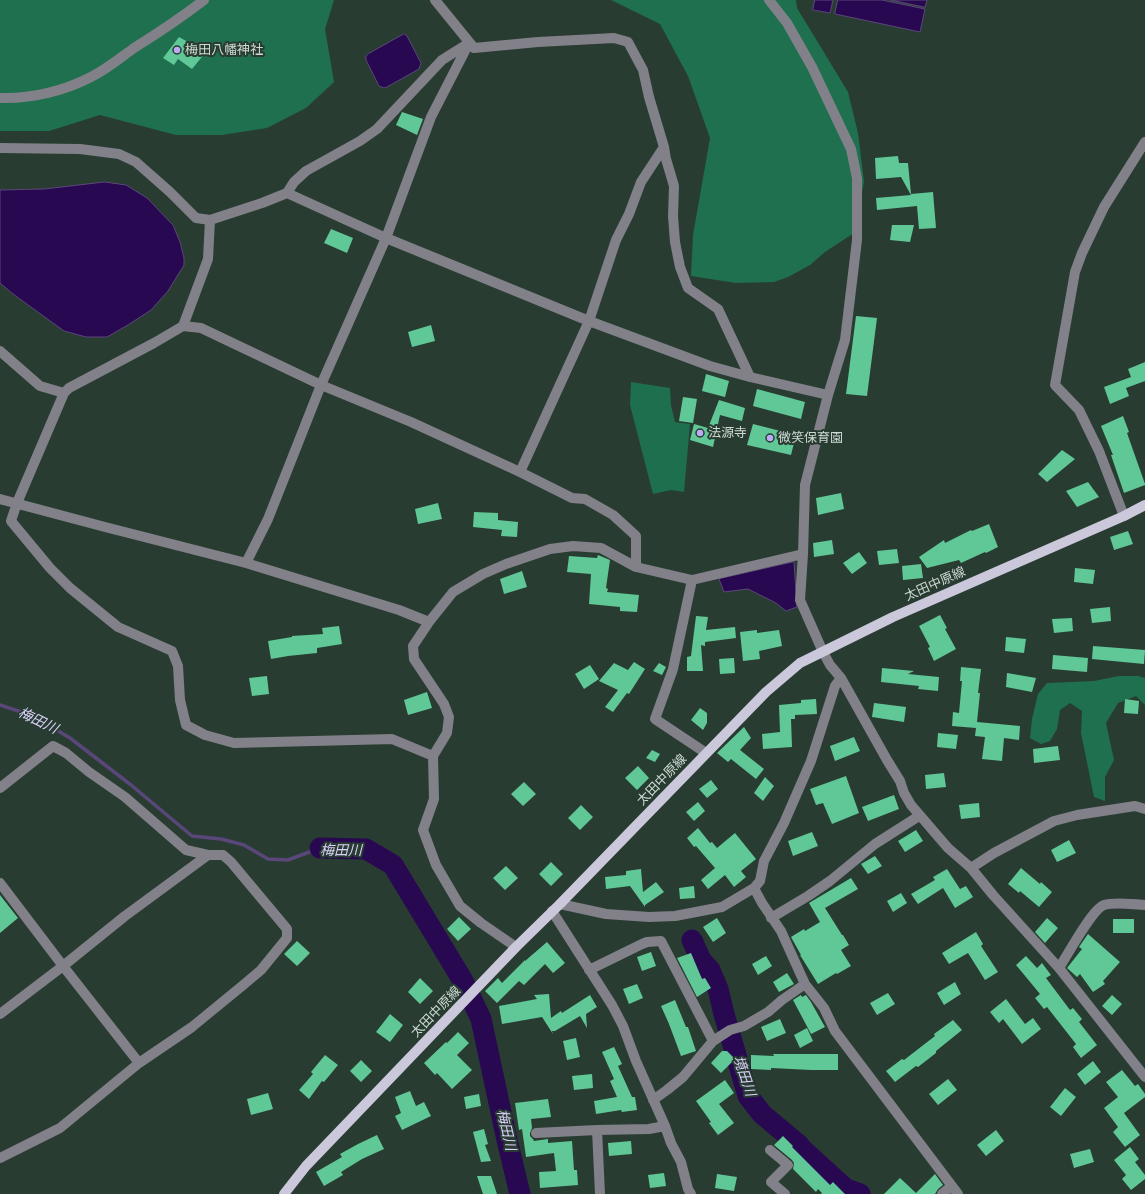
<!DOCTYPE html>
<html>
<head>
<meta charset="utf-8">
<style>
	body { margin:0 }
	canvas { display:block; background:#283c31 }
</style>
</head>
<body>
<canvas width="1145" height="1194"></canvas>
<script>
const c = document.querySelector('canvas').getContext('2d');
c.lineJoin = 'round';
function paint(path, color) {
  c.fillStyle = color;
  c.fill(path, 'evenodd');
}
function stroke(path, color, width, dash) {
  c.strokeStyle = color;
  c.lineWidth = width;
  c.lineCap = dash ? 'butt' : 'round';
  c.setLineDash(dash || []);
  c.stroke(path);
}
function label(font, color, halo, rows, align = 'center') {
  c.font = font + ' Inter,"Noto Sans JP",sans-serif';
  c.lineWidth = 4;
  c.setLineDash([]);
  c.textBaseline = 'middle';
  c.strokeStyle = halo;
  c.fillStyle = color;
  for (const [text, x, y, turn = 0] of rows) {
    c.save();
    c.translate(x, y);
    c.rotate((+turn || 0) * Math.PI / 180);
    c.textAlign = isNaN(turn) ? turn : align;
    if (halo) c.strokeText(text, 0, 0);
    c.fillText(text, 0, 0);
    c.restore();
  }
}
paint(new Path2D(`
	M631 382 670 388 671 405 675 422 690 424 684 492 671 490 653 494 630 405Z`), '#1d6f4d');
paint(new Path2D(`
	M0 0H334L325 29 334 82 306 108 267 128 222 135H176L100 115 49 131H0Z
	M611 0H796L797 8 848 92 858 133 864 182 854 233 825 252 810 265 788 277 774 282 736 283 691 276 693 235 710 138 688 76 660 24Z
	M1119 676H1138L1145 678V705L1136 696 1118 703 1106 723 1114 760 1105 777V801L1094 797 1081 733 1082 711 1070 703 1060 710 1057 729 1050 741 1041 744 1030 738 1032 719 1038 694 1047 683 1094 681Z`), '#1e704e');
const water = new Path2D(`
	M815 0H833L830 13 813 10Z
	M838 0H882L925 9 920 32 835 14Z
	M891 0H927L925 7Z
	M404 34 407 36 421 63 419 69 387 87 384 88 379 86 366 60V56L368 54Z
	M105 182 126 185 147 198 173 225 180 242 184 258V265L168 291 151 310 128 325 107 337H86L64 331 13 294 0 283V190L44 189Z
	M794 562 797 607 786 611 776 603 748 589 724 592 719 579Z`);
paint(water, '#290852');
stroke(water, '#5a4779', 1);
stroke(new Path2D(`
	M0 705 33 716 70 738 131 785 192 836 221 839 244 845 268 859 288 860 320 848`), '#5a4779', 3.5);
stroke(new Path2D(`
	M320 848 366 849 393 865 463 981 481 1019 507 1140 520 1194
	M692 940 701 960 710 970 718 989 724 1014 748 1096 762 1114 799 1145 802 1149 846 1189 860 1194`), '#290852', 21);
paint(new Path2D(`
	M179 37 206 52 192 69 178 59 174 65 163 58Z
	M402 112 423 119 417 135 396 125Z
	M898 156 899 163H908L911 194 933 192 936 228 919 229 917 206 877 210 876 198 911 195 901 177 876 179 875 158Z
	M892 225H914L910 242 890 240Z
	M331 229 353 238 347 253 324 243Z
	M856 316 877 318 867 396 846 394Z
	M431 325 435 341 412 347 408 332Z
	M1145 362V381L1126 388 1129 396 1110 404 1104 387 1131 377 1128 369Z
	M706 374 729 381 725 397 702 391Z
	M757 389 805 402 801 419 753 406Z
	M683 397 697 399 693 423 679 421Z
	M719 400 745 408 742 421 720 415 713 447 690 440 694 424 708 428Z
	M1123 416 1129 432 1127 433 1145 484V485L1124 493 1111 455H1113L1101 426Z
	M753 424 796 435 791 455 747 445Z
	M1062 450 1075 459 1047 482 1038 474Z
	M1088 482 1099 497 1077 507 1066 491Z
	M841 493 844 509 818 515 816 498Z
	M438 503 442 519 418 524 415 509Z
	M474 512 498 513V520L518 522 517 537 501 536 502 530 473 527Z
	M989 524 998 547 986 553 985 552 961 563 959 560 927 568 919 557 944 540 945 543 971 530 972 531Z
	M1128 531 1133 544 1114 550 1110 537Z
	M832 540 834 554 814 557 813 543Z
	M897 549 899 563 879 565 877 551Z
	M859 552 867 563 852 574 843 563Z
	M598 555 610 560 606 588 608 589 607 592 639 595 637 612 620 611V607L589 604 591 574 567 572 569 556 597 558Z
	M921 564 923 578 903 580 902 566Z
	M1075 568 1095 570 1093 584 1074 582Z
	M522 571 527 587 504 594 500 579Z
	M1110 607 1111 621 1092 623 1090 609Z
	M940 615 947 628 945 629 956 649 934 661 928 648 930 647 919 626Z
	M696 616 708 617 706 630 735 627 736 638 705 642V646L701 645 703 671H687V657L691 656Z
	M1072 618 1073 631 1054 633 1052 619Z
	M339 626 342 644 317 648V653L288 656 271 659 268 641 292 637V636L323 634 322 628Z
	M757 630V633L779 630 782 646 759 651 760 659 743 661 740 632Z
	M1006 637 1026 639 1024 653 1005 651Z
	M1093 646 1145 650 1144 664 1092 659Z
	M1053 655 1088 658 1087 672 1052 669Z
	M734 658 735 673 720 674 719 659Z
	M634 662 645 669 629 694 627 693 613 712 605 707 618 690 599 681 614 663 628 670Z
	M659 663 666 667 662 675 653 671Z
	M590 665 599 679 584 689 575 674Z
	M961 667 981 669 978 693H980L977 722 1020 726 1019 740 1004 738 1002 761 982 759 985 737 975 736 976 728 952 726 953 712 959 713 962 681H960Z
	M882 668 914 671 908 674 939 677 938 691 918 689 919 686 881 682Z
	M1007 673 1036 678 1032 692 1006 687Z
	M267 676 269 694 252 696 249 678Z
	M427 692 432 708 408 715 404 700Z
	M816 699 817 714 795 715V719H791L792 747 763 749 762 734 780 732 779 705 801 703V700Z
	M1125 699 1139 701 1138 714 1124 713Z
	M874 703 906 707 904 722 872 717Z
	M700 708 707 713V723L703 730 691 720Z
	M744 727 751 738 740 750 764 769 756 779 731 759 728 762 717 753Z
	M938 733 958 735 956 749 937 747Z
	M854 737 860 751 835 761 830 746Z
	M1058 746 1060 760 1034 763 1033 749Z
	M652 750 660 754 655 762 646 758Z
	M638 766 649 778 637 790 625 778Z
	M944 773 946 787 926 789 925 775Z
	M846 776 859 813 832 824 823 803 816 805 810 789Z
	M765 777 774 786 763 801 754 793Z
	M711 780 718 789 707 798 699 789Z
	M524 782 536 794 523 806 511 794Z
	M894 795 899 809 868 821 862 807Z
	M698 802 705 811 694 821 686 812Z
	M979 803 980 817 961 819 959 805Z
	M581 805 593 817 580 830 568 818Z
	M698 828 710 843 712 842 717 848 735 833 756 859 741 871 746 877 734 887 725 875 708 889 701 880 715 868 696 846 694 847 687 838Z
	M916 830 923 841 905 852 898 841Z
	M812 832 818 846 793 856 788 841Z
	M1069 840 1076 853 1057 862 1051 850Z
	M875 856 882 866 868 874 861 864Z
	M551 862 563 874 551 886 539 874Z
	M506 866 518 878 505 890 493 878Z
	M1021 868 1040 884 1041 882 1052 892 1039 907 1020 891 1019 893 1008 884Z
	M641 869 643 892 656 882 664 892 645 905V907L630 886 606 889 605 877 626 875V871Z
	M947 869 960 889 966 886 973 897 955 908 943 888 918 904 911 894 935 880 933 877Z
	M851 878 858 889 825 908 842 935H843L849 945 841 950 851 966 837 974 836 973 818 984 800 955H801L791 937 804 929 805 931 820 922 809 903Z
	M694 886 695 898 680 899 679 888Z
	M901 893 907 903 893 912 887 901Z
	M0 895 18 918 0 933Z
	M459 917 471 929 458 941 447 929Z
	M717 918 726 933 713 942 703 927Z
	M1047 918 1058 928 1045 943 1035 932Z
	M1113 919H1134V933H1113Z
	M976 932 983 944 981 946 998 972 985 980 968 953 949 964 942 953Z
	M1088 934 1120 962 1103 981 1105 984 1093 992 1080 974 1077 977 1067 968 1082 949 1079 947Z
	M297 941 310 953 297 966 284 954Z
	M547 942 565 963 553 973 545 964 524 985 519 981 497 1003 485 991 498 978 502 983 525 960V961Z
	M651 952 656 966 642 971 637 957Z
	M691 953 702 979 705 978 711 988 697 997 677 958Z
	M766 956 772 966 758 975 752 964Z
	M1026 956 1037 968 1042 963 1051 975 1046 978 1070 1010 1073 1008 1082 1019 1079 1022 1097 1045 1081 1058 1073 1047 1076 1044 1047 1007 1044 1009 1035 998 1040 994 1016 965Z
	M787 973 794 984 779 992 773 982Z
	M420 978 433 991 420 1004 408 992Z
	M955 982 961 994 944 1005 937 993Z
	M637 984 643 998 629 1004 623 989Z
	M888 993 895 1004 877 1015 870 1003Z
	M549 994 551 1018 561 1011 562 1013 590 995 597 1007 586 1014 587 1028 580 1016 555 1031H552L553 1034 542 1017 502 1024 499 1006 537 999 534 995Z
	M801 995 802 997 806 995 811 1002 825 1027 811 1034 793 1000Z
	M1112 995 1122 1004 1112 1015 1102 1006Z
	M1006 999 1025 1024 1033 1018 1041 1029 1022 1044 1003 1019 999 1023 990 1012Z
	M675 1000 686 1027H688L696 1051 681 1056 669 1024 661 1006Z
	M390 1014 403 1025 390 1042 376 1032Z
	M780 1019 786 1033 767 1041 761 1027Z
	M953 1020 962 1030 936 1051V1053L918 1067 916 1066 895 1082 886 1071 902 1059 904 1060 935 1036 934 1034Z
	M807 1028 813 1041 800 1048 794 1035Z
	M458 1032 469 1043 457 1055 472 1070 452 1089 437 1073 435 1075 424 1063 446 1042 447 1043Z
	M576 1038 580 1057 567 1060 563 1041Z
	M614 1047 622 1064 618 1066 632 1097H635L637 1110 622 1112 621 1110 596 1114 594 1101 617 1097 610 1081 614 1079 602 1052Z
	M722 1051H727L735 1059 721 1073 711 1063Z
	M773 1054H838V1070H811L771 1068V1070L751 1069V1055L774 1056Z
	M325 1055 338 1065 324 1082 322 1081 309 1099 299 1090 313 1074 311 1072Z
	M361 1060 372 1071 361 1082 350 1071Z
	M1093 1061 1101 1072 1085 1085 1077 1074Z
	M1122 1070 1135 1086 1138 1084 1145 1094V1097L1124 1113 1140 1135 1125 1147 1113 1132 1118 1127 1104 1108 1118 1097 1106 1082Z
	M592 1074 593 1088 574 1090 572 1076Z
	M948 1079 957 1090 938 1105 929 1094Z
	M725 1080 734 1093 719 1104 734 1123 718 1135 709 1123 711 1122 696 1101Z
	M1065 1088 1076 1097 1061 1116 1050 1107Z
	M410 1091 416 1106 424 1102 431 1116 402 1130 395 1116 401 1113 395 1097Z
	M268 1093 273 1109 251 1115 247 1099Z
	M479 1094 481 1106 466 1109 464 1097Z
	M548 1099 551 1117 531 1119 532 1128 530 1133V1136L533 1139 534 1141 548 1139V1143L572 1141 574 1170H577L578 1185 540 1188 539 1172 556 1171 554 1153 526 1157 522 1129 519 1130 515 1103Z
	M484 1129 488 1144 485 1145 491 1161 481 1162 473 1132Z
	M996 1130 1004 1141 986 1156 977 1145Z
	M377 1135 384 1149 362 1159 341 1172 343 1175 324 1186 316 1172 342 1157 340 1154 358 1144Z
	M783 1136 793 1146 792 1147 830 1185 833 1182 845 1194H821L822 1193 818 1189 816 1192 793 1169 794 1163 792 1160 774 1145Z
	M631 1141 632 1154 609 1156 608 1143Z
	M1130 1147 1139 1159 1135 1162 1145 1175V1179L1131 1190 1122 1179 1126 1175 1114 1160Z
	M1090 1149 1094 1162 1074 1168 1070 1154Z
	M664 1173 666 1186 650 1188 648 1175Z
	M717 1174 737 1177 734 1191 715 1188Z
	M935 1174 943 1185 938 1189 935 1194H884L900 1178 916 1193Z
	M477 1176H491L497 1194H483Z`), '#60c797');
stroke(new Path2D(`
	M435 0 474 48 538 42 614 38 628 42 643 70 649 97 664 147 666 159 674 186 673 216 675 242 680 267 688 288 718 309 750 377
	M769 0 787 23 812 67 851 149 857 178V240L845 340 828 395 805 485 803 554 800 600 823 652 830 665 841 678 887 760 900 781 904 793 911 805 948 848 971 868 993 895 1059 968 1145 1077
	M0 98C31 99 64 91 91 77 107 69 120 58 134 48 158 33 182 17 204 0
	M0 148 80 149 119 154 136 162 170 192 196 218 210 220 262 203 287 193 294 182 306 171 360 141 377 129 442 60 469 43
	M287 193 386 238 589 321 710 366 750 377 828 395
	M183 326 208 259 210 220
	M0 351 40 386 64 393
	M520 472 589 321 616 240 629 214 641 182 664 147
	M0 499 105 527 246 563 399 610 429 622
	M1124 516 1099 451 1079 410 1055 385 1075 272 1082 253 1104 207 1145 142
	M246 563 268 519 321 385 386 238 431 117 469 43
	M692 580 673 669 655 719 706 753
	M433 756 392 739 234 743 205 735 186 725 180 700 178 666 172 651 118 627 70 588 50 568 11 521 17 503 64 393 69 388 154 343 183 326 201 328 321 385 411 422 520 472 572 498 585 499 613 515 636 536V567
	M0 788 53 746 66 753 89 772 125 797 186 850 208 855H223L231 862 287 929V938L261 970 242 986 192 1027 139 1063 60 1128 0 1158
	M971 868 994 853 1054 821 1077 815 1135 806 1145 809
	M0 883 63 966 139 1063
	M754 888 762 903 781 931 805 984 824 1008 835 1031 958 1194
	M560 904 606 914 649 917 675 916 722 907 754 888 760 881 764 861 784 823 811 761 835 686 841 678
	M552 911 612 1005 623 1026 636 1061 665 1126 671 1143 681 1162 688 1189 691 1194
	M771 918 808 896 830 881 875 844 919 816
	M516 947 481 923 460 906 436 865 423 830 434 799 433 756 447 733 449 717 444 704 414 659 413 646 429 622 453 592 483 574 506 564 550 549 573 546 601 548 636 567 692 580 803 554
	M1059 968C1067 956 1092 909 1104 905 1113 902 1135 904 1145 905
	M589 970 642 944 647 942 661 941 713 1041
	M0 1014 63 966 125 916 208 855
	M653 1100 667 1090 683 1077 713 1041 730 1030 744 1026 768 1012 782 1000 805 984
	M597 1130 600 1194
	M536 1133 597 1130 649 1129 665 1126
	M770 1150 788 1165 771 1182 785 1194
	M942 1194 952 1186`), '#828089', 10);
stroke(new Path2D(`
	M284 1194 306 1166 516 947 560 904 766 692 800 663 893 617 1124 516 1145 505`), '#ccc8db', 10);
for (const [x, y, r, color] of [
	[177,50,4,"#bda9f5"],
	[700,433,4,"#bda9f5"],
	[770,438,4,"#bda9f5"]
]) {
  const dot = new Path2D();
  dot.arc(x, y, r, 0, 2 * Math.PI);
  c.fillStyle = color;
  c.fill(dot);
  stroke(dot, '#283c31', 1.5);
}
label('13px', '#cdd9d3', '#283c31', [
	["梅田八幡神社",185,50],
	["法源寺",708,433],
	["微笑保育園",778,438]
], 'left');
label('13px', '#cdd9d3', '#283c31', [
	["太田中原線",935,584,-24],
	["太田中原線",662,780,-46],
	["太田中原線",436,1012,-46]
]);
label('italic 14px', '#dad0fb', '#283c31', [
	["梅田川",38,721,26],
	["梅田川",341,851],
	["境田川",744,1076,71],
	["梅田川",506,1130,77]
]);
</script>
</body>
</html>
